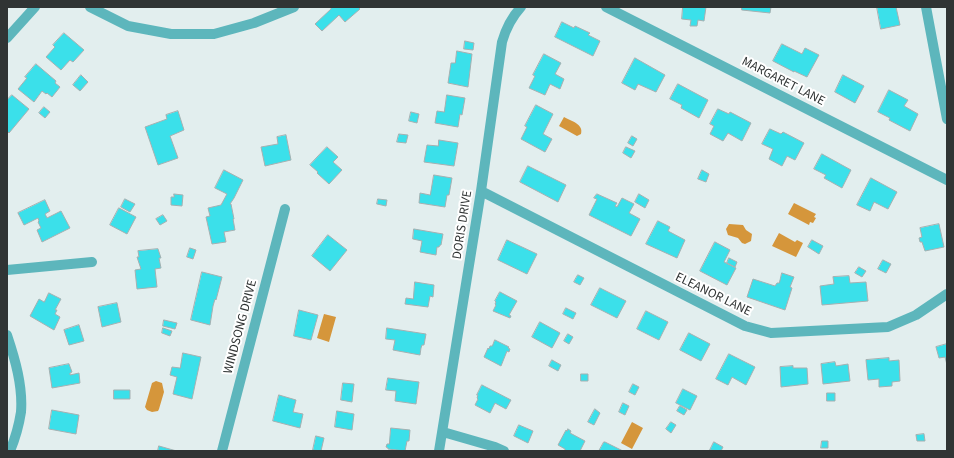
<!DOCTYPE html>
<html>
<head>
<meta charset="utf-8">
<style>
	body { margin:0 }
	#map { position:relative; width:954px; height:458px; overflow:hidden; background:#e2eeee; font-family:"Source Sans 3",sans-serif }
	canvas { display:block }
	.frame { position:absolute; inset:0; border:8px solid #303434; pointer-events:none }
</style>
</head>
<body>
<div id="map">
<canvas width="954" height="458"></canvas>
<div class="frame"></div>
</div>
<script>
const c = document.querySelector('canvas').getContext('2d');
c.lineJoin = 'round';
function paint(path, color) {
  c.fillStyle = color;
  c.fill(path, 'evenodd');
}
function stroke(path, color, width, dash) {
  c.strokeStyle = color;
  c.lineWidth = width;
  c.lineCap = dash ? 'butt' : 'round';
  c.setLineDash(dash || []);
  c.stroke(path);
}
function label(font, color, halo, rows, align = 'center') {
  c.font = font + ' "Source Sans 3",sans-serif';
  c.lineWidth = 4;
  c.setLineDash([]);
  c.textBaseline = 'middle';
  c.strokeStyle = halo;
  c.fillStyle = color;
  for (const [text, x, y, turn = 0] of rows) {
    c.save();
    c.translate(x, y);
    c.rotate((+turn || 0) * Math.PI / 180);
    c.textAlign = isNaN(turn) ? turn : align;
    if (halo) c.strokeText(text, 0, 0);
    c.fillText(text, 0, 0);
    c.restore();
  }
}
paint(new Path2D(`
	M564 117C571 121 584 124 581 134L577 136 559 126Z
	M794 203 816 214 814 217 816 218 813 223 810 222 809 225 788 214Z
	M729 224 743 225 746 230 752 234 751 241 745 244 742 243 738 238 728 235 726 229Z
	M779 233 795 242 797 240 803 243 796 257 772 246Z
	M324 314 336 317 329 342 317 338Z
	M156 381 162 383 164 392 159 409 158 411 152 412 147 410 145 407 152 383Z
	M632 422 643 428 632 449 621 443Z`), '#d5963b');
const building = new Path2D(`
	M330 7H358L360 9 345 22 339 15 322 31 315 24 331 9Z
	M683 7H706L704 21 698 20 697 26H690L691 20 682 19Z
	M742 7H771L770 13 742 10Z
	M877 7H896L900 25 881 29Z
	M562 22 574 28 575 26 590 33 588 35 600 41 593 56 555 37Z
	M64 33 84 50 73 62 70 60 61 70 46 57 55 47 53 45Z
	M465 41 474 43 473 50 464 49Z
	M782 44 802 54 805 48 819 55 807 77 794 71V72L773 61Z
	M457 51 472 54 468 87 448 83 451 63H455Z
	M544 54 561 63 555 74 564 79 560 89 550 84 545 95 529 88 535 76 533 75Z
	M635 58 665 75 656 92 638 84 635 90 622 83Z
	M36 64 56 81 55 83 60 87 52 97 47 93 46 94 42 91 34 102 18 89 27 78 25 77Z
	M81 75 88 82 80 91 73 85Z
	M843 75 864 86 855 103 835 92Z
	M678 84 708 100 699 118 681 108 682 105 670 99Z
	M889 90 908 100 904 106 918 114 910 131 889 120 890 118 878 112Z
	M12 95 29 109 9 133 7 131V100Z
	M447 95 465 98 462 115 460 114 458 127 435 123 437 111 444 112Z
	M536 105 553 114 543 134 552 139 545 152 521 139 527 127 525 126Z
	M44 107 50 112 45 118 39 113Z
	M718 109 729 114 730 112 751 123 742 141 728 133 723 141 710 134 714 126 710 124Z
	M178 111 184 130 170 136 178 158 158 165 145 127 167 119 166 115Z
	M411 112 419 114 417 123 409 121Z
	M770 129 781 134 783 132 804 143 795 160 787 156 782 166 769 159 773 149 762 144Z
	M399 134 408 135 406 143 397 142Z
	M286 135 291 160 265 166 261 147 278 144 277 137Z
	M632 136 637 139 633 146 628 143Z
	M439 140 458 143 454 166 424 162 427 145 438 146Z
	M327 147 338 157 333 162 342 170 329 184 317 173 318 172 310 165Z
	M626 147 635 151 631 158 623 153Z
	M822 154 851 170 842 188 824 178 826 175 814 169Z
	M528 166 566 185 558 202 520 182Z
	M224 170 243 180 234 198 230 204H231L234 219H233L235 230 224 232 226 242 212 244 206 217 210 216 208 208 221 205 227 194 215 188Z
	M702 170 709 174 706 182 698 179Z
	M434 175 452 178 449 195H447L445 207 419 203 420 193 430 195Z
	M871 178 897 192 888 209 874 202 870 211 857 205Z
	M174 194 183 195 182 206 171 205V197H174Z
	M597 194 617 203 615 206 617 207 622 198 634 204 629 213 640 219 631 236 589 215 597 199 594 198Z
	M639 194 649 200 645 208 635 202Z
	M125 199 135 204 130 212 121 207Z
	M378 199 387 200 386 206 377 204Z
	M45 200 50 211 45 214 47 218 61 211 70 228 42 242 37 230 41 228 38 222 39 221 38 218 24 225 18 213Z
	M119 208 136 217 127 234 110 225Z
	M163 215 167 221 160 225 156 219Z
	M658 221 670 227 668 231 685 240 677 258 646 244Z
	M939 224 944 247 925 251 922 242H920L919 238 922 237 920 228Z
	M414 229 443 234 441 245H440L439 247H437L436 255 420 252 422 241 413 239Z
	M328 235 347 250 330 271 312 256Z
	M507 240 537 254 527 274 498 260Z
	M812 240 823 246 819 254 808 247Z
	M715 242 730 250 724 262 736 268 727 285 700 271Z
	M190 248 196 250 193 259 187 257Z
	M158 249 161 258H159L161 268 155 269 157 287 137 289 135 270 141 269 137 257H139L138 251Z
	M729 258 737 262 735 267 727 263Z
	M883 260 891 264 886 273 878 269Z
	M859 267 866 271 862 277 855 273Z
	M202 272 222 277 216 300 215 299 213 306 210 325 191 320Z
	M782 273 794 277 790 287 792 288 785 310 747 297 753 279 775 286 777 283H779Z
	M578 275 584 278 580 285 574 282Z
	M849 276 850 283 866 282 868 301 822 305 820 286 834 284 833 277Z
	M415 282 434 285 433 297 430 296 428 307 405 304 406 298 413 299Z
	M600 288 626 301 617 318 591 305Z
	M500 292 517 301 509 315 511 316 510 318 493 311 496 305 495 304 496 302 495 301Z
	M49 293 61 299 55 310H57L55 314 60 317 54 330 30 316 39 299 44 302Z
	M117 303 121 322 102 327 98 307Z
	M566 308 576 313 573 319 563 314Z
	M299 310 318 315 311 340 294 336Z
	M646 311 668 322 659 340 637 329Z
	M164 320 177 323 175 329 163 326Z
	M540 322 560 333 552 348 532 337Z
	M79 325 84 341 69 345 64 330Z
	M163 328 172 331 170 336 162 333Z
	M387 328 426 334 424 345H422L421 348 420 355 393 350 395 340 386 339Z
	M689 333 710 344 701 361 680 350Z
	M568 334 573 337 569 344 564 341Z
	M495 340 509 347 508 348 510 349 509 352 507 351 501 366 484 357 488 348 489 349 490 346H492Z
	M947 344V365L945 357 939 358 936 347Z
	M183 353 201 357 192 399 173 394 177 377 170 375 172 367 180 368Z
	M729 354 755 367 746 385 732 377 728 385 716 379Z
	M889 358V361L899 360 900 381 892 382V386L879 387V379L868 380 866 360Z
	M552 360 561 365 558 371 549 366Z
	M835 362 836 366 848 364 850 381 823 384 821 364Z
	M69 364 72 372 70 373V375L79 373 80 383 52 388 49 368Z
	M793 366V368H807L808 384 781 387 780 367Z
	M581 374H588V381H581Z
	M388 378 419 382 416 404 395 401 396 391 386 390Z
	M343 383 354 384 352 402 341 400Z
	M633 384 639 387 635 395 629 392Z
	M482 385 511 400 506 409 495 403 490 413 475 405 478 399 477 398 478 395H477Z
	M683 389 697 396 690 410 676 403Z
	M114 390H130V399H114Z
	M827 393H835V401H827Z
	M279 395 296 400 293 412 303 414 300 428 273 421Z
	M623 403 629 406 625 415 619 412Z
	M680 406 687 410 684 415 677 411Z
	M595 409 600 413 594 425 588 422Z
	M52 410 79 415 76 434 49 429Z
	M337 411 354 414 352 430 335 427Z
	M671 422 676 425 671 433 666 429Z
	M519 425 533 431 528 443 514 436Z
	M391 428 410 430 409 441H407L405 451 388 449V448L386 447 387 444H389Z
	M568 429 571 431 570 433 585 441 580 451H566L565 450V449L558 445 566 430 567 431Z
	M924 434 925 441H917L916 435Z
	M316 436 324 438 321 451 313 450Z
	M822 441H828V448H821Z
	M604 442H605L623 451H599Z
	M714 442 723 447 721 451 710 450Z
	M159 446 173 450 177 451H158Z`);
paint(building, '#3be0ea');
stroke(building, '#a5b0b1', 1);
stroke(new Path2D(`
	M90 7 128 26 171 34H214L254 23 294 7
	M606 7 947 180
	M926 7 947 119
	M7 38 35 7
	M481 191 745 326 771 333 888 327 916 315 947 294
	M7 270 92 262
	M7 335C15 359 23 386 21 412 19 425 15 439 10 451
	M443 432 495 447 504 451
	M222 451 285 209
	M439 451 481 191 502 42C506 28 511 18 521 7`), '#5db6bc', 10);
label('13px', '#303434', '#fff', [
	["MARGARET LANE",783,82,27],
	["DORIS DRIVE",463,225,-81],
	["ELEANOR LANE",713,295,26],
	["WINDSONG DRIVE",241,327,-75]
]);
</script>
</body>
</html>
